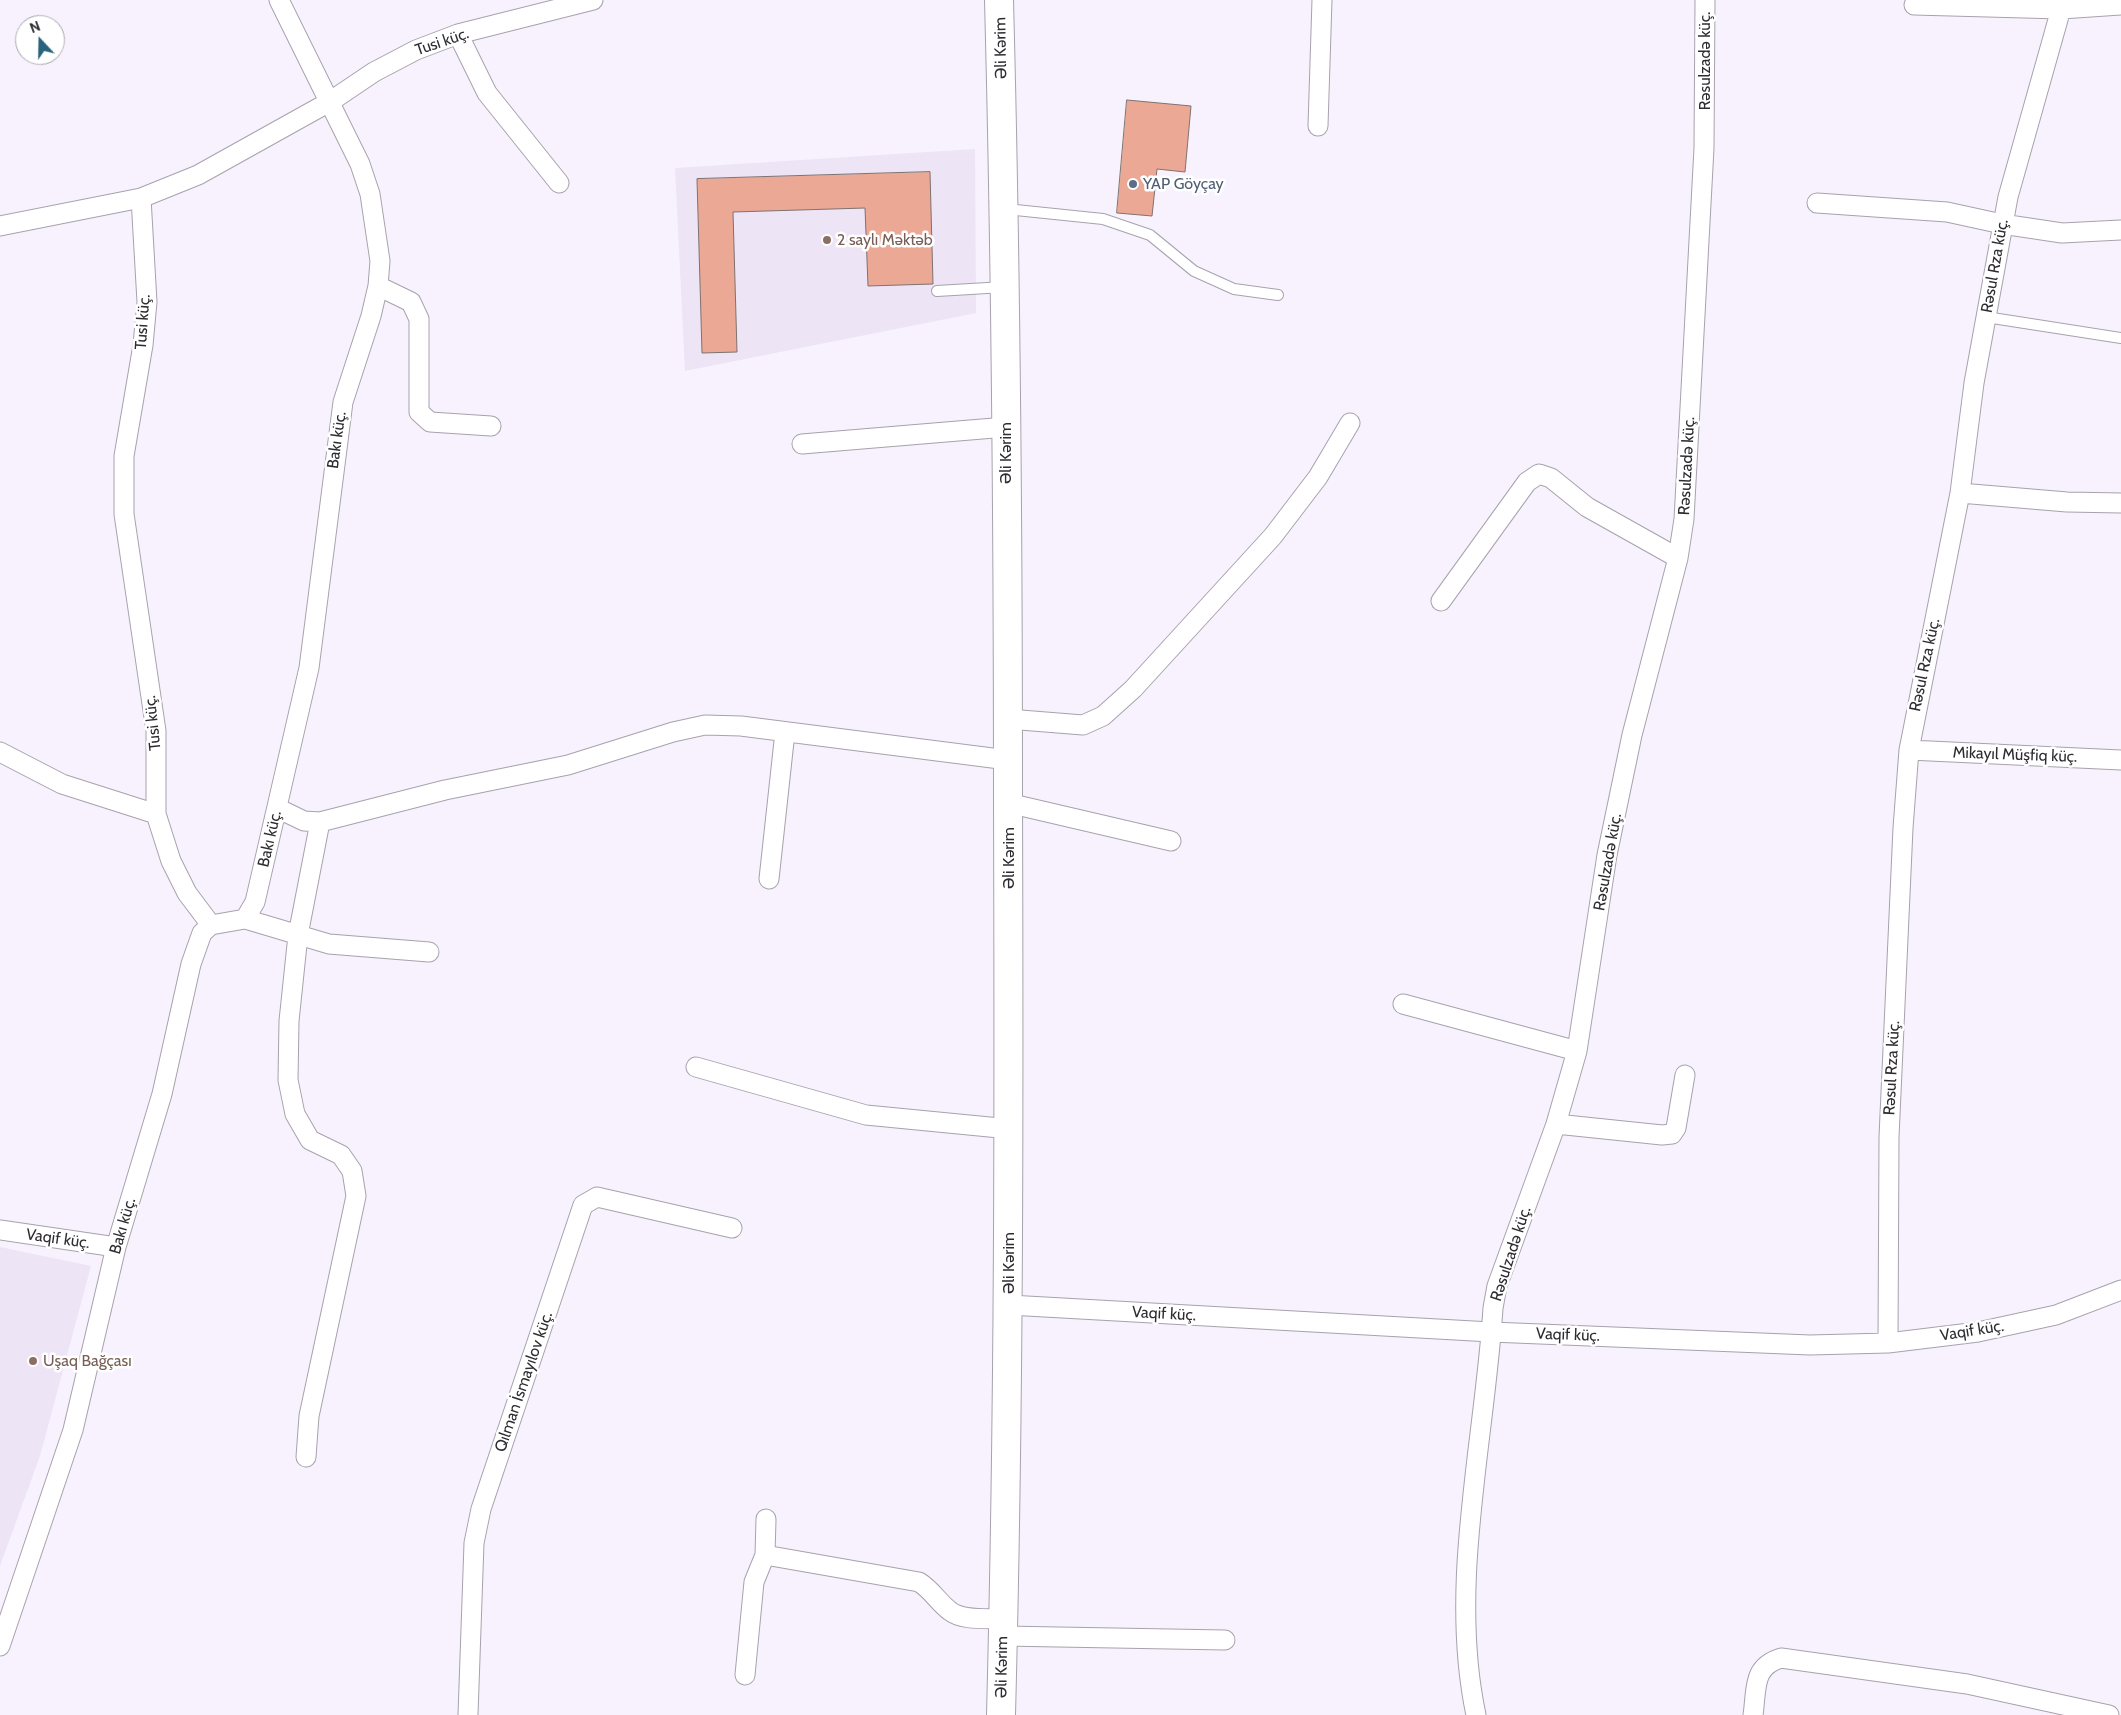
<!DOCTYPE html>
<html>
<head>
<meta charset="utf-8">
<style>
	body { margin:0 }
	#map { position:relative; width:2121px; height:1715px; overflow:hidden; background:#f7f2fd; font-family:Cabin,sans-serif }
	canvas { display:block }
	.north { position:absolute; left:15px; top:15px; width:50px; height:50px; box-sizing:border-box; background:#fff; border:1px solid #ababac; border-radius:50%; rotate:339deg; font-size:14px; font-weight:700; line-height:20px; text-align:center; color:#2e2c30 }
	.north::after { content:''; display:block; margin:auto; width:18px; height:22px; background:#29647c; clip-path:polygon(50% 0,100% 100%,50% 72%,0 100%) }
</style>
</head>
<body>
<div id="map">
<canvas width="2121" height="1715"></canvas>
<div class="north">N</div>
</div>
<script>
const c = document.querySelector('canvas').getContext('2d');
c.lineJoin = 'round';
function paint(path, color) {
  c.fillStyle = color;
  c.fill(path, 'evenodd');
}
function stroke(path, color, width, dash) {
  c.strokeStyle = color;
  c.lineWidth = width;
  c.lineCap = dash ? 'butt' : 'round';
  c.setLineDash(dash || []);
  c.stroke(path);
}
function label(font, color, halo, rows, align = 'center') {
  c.font = font + ' Cabin,sans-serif';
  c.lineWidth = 5;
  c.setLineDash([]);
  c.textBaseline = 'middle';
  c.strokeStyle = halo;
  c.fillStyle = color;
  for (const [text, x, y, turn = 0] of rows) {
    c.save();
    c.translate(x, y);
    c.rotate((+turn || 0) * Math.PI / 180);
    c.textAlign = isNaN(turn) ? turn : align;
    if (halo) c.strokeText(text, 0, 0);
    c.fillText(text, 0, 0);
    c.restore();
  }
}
paint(new Path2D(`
	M975 149 976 313 685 371 675 168Z
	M0 1247 91 1266 40 1456 0 1566Z`), '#ede4f6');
const building = new Path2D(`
	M1127 100 1191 106 1185 172 1157 169 1152 216 1117 213Z
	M930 172 933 284 868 286 865 208 733 212 737 352 702 353 697 179Z`);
paint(building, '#eba895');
stroke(building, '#7f726f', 1);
const lane = new Path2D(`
	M1006 209 1103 219 1150 235 1194 271 1234 289 1278 295
	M937 291 1004 287
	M1986 317 2121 338`);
const street = new Path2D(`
	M1914 5 2061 9 2121 5
	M458 34 487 93 559 183
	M1318 126 1322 0
	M1817 203 1947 212 2002 224 2062 233 2121 230
	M0 226 141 198
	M378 286 411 302 419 319V412L430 422 491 426
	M802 444 1006 427
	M1960 493 2067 502 2121 503
	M1441 601 1527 482 1539 474 1551 478 1587 507 1678 558
	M1008 719 1083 725 1103 716 1133 689 1273 536 1318 477 1350 423
	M1909 750 2121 760
	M0 752 62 784 156 814
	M1008 803 1171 841
	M277 808 304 821 320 822 445 790 568 765 673 732 705 725 741 726 1008 760
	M769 879 785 732
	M245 919 329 944 429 952
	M211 925 187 893 171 861 156 814V731L124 514V456L143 345 147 302 141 198 198 175 331 101 374 72 416 50 458 34 593 0
	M1403 1004 1577 1051
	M696 1067 866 1115 1010 1129
	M1556 1124 1662 1135 1672 1134 1676 1128 1685 1075
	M0 1230 116 1247
	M1009 1305 1491 1332 1810 1345 1888 1343 1978 1332 2056 1315 2121 1290
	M1888 1343 1889 1137 1903 828 1909 750 1960 493 1974 383 2008 197 2061 9 2060 0
	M306 1457 309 1416 356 1196 352 1171 341 1155 310 1140 295 1114 288 1080 289 1021 298 935 320 822
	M765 1555 919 1582C932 1590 938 1602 950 1611 962 1621 988 1618 1003 1619
	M1003 1636 1225 1640
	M0 1646 73 1430 116 1247 162 1094 191 964 202 933 211 925 245 919 255 902 309 668 343 402 371 316 378 286 380 261 370 194 360 164 279 0
	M745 1675 754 1582 765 1555 766 1519
	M468 1715 474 1543 481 1509 583 1205 597 1197 732 1228
	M1476 1715C1448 1584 1485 1440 1493 1308L1497 1286 1556 1124 1577 1051 1607 855 1632 735 1678 558 1684 519 1704 148 1705 0
	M1753 1715C1757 1688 1752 1667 1781 1658L1967 1684 2109 1715`);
const secondary = new Path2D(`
	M999 0C1006 267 1008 534 1008 801 1009 1106 1009 1410 1001 1715`);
stroke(lane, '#a7a2ac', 12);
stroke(street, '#a7a2ac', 21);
stroke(secondary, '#a7a2ac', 30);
stroke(lane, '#fff', 10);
stroke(street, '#fff', 19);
stroke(secondary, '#fff', 28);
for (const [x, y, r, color] of [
	[1133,184,5,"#5c6f8a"],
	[827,240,5,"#8d6e63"],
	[33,1361,5,"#8d6e63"]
]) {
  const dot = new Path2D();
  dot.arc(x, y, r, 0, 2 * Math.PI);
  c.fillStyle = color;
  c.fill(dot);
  stroke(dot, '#fff', 2);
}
label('16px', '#2e2c30', '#fff', [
	["Tusi küç.",442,42,-19],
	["Əli Kərim",1001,48,-91],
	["Rəsulzadə küç.",1705,61,-90],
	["Rəsul Rza küç.",1995,266,-80],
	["Tusi küç.",143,322,-86],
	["Bakı küç.",337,440,-82],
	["Əli Kərim",1006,453,-90],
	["Rəsulzadə küç.",1687,466,-87],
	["Rəsul Rza küç.",1925,665,-78],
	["Tusi küç.",153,723,-96],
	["Mikayıl Müşfiq küç.",2015,755,2],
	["Bakı küç.",270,839,-77],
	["Əli Kərim",1009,858,-90],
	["Rəsulzadə küç.",1608,862,-80],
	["Rəsul Rza küç.",1892,1068,-87],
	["Bakı küç.",123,1226,-74],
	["Vaqif küç.",58,1239,8],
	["Rəsulzadə küç.",1511,1254,-72],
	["Əli Kərim",1009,1263,-90],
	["Vaqif küç.",1164,1314,3],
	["Vaqif küç.",1972,1331,-9],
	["Vaqif küç.",1568,1335,2],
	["Qılman İsmayılov küç.",524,1382,-71],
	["Əli Kərim",1002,1667,-89]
]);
label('16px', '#4e5e75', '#fff', [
	["YAP Göyçay",1143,184]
], 'left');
label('16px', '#785e54', '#fff', [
	["2 saylı Məktəb",837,240],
	["Uşaq Bağçası",43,1361]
], 'left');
</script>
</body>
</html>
